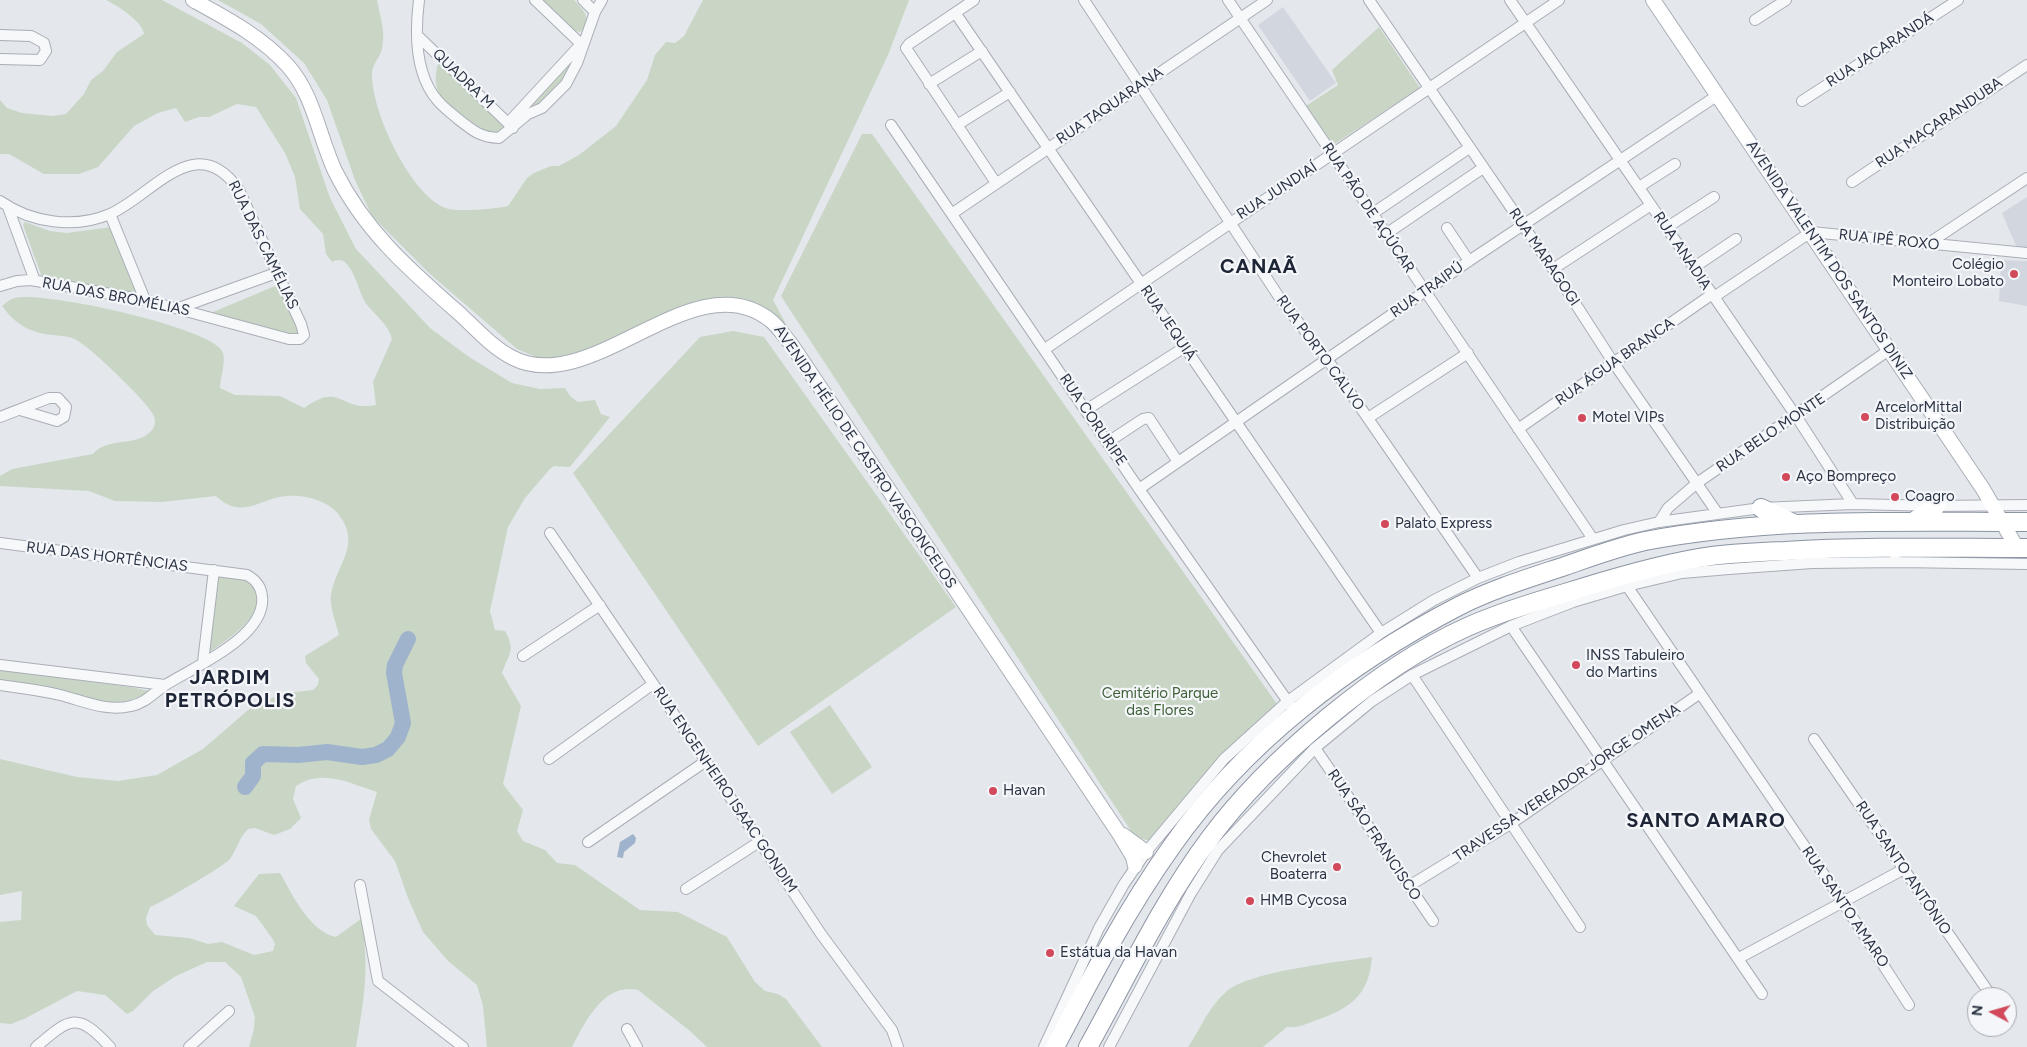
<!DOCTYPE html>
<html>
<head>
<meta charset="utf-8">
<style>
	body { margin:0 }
	#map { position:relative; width:2027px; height:1047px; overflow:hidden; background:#e4e7ec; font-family:Figtree,sans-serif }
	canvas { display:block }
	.north { position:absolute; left:1967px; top:987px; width:50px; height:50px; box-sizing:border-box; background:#f4f6f9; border:1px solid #a4a8b1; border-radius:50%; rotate:276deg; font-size:14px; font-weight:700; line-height:20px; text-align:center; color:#2b3445 }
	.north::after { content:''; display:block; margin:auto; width:18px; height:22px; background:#d1495b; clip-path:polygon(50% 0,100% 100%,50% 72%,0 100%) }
</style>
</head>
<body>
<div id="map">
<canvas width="2027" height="1047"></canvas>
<div class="north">N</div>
</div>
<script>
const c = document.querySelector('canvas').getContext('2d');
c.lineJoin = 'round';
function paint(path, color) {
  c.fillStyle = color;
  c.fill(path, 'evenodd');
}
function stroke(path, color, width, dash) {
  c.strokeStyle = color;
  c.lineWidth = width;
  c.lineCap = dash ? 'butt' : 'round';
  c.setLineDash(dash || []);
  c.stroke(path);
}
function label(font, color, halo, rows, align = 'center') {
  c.font = font + ' Figtree,sans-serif';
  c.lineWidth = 4.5;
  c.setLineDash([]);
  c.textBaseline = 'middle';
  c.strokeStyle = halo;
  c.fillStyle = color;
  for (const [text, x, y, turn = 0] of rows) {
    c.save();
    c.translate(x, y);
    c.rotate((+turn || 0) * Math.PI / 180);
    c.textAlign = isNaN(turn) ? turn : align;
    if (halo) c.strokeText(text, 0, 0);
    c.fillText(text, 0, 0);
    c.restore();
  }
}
paint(new Path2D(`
	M1283 7 1336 83 1310 101 1258 25Z
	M2027 197V248H2017L2002 213Z
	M2001 260 2027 261V306L1999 301Z`), '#d2d6de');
paint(new Path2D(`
	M106 0H162L242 43 270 65 296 98 330 198 356 249 389 284 430 328 469 357 512 383 540 389 565 388 570 396 578 402 595 400 601 414 610 417 570 467 554 466 550 469 525 498 508 527 490 611 495 630 505 631C516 651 509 653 502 673L521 706 503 784 523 810 517 831 523 841 545 850 557 863 575 865 640 910 678 912 727 937 755 982 765 991 778 994 786 999 822 1047H707L690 1031 638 990C604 982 585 1022 572 1047H487L483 1006 477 985 448 961 423 932 408 898 395 861 371 829 369 820 377 792C351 784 323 768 296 786L293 799 301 818 290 829 274 835 255 828 248 829C239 838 237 849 230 859 226 865 158 905 150 907L146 918 147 925 155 935 189 938 208 944 222 942 254 955 273 951 275 944 272 938 256 916 234 906 259 874 280 873C292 894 310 932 336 937L361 919C370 965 364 1001 356 1047H249L254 1029 255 1017 241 977 225 962H207L176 976 153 991 133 1011 127 1014 105 995 77 991 24 1019 11 1024 0 1023V922L21 920 22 891 0 895V759L77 777 118 781 157 775 203 749 255 704 286 693 313 690 318 685 319 679 306 663 305 656 339 635C336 622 329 606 331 594 336 565 362 545 339 515 329 501 304 494 287 496 259 498 243 521 216 496L162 502 115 501 89 491 0 486V476L12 469 93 454C108 436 137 448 152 430 155 426 156 421 154 416 149 403 92 349 78 341 71 336 61 336 53 335 30 333 15 324 2 306 6 303 10 299 15 298 43 291 209 327 222 351 227 360 220 378 220 388L235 395 280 396 304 408C342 381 339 412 376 405L373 382 392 339C388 323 374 315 365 302 359 292 354 267 343 261 339 259 335 260 332 262L326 254 323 234 300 209 295 177 285 153 256 107 237 104 209 117H199L185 122 176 108 158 113 134 126 98 167 79 174H44L9 154H0V100L7 108 22 113 53 116 66 114 84 94 91 80 103 71 117 52 144 34C143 22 117 5 106 0Z
	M218 0H377C380 17 386 31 382 49 380 57 372 65 372 73 371 111 409 191 443 207 454 213 495 209 508 206L527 178 534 173 551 166H559L579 155 616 126 647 80 655 55 666 42 675 43 684 36 703 0H909L888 55 773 300 785 322 787 331C766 305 753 302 721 300L565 360 536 357 517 349 430 274 372 216 355 180 327 100 304 63 261 24Z
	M541 0H574C583 10 589 14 586 28L580 32 573 30Z
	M1379 27 1420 88 1333 145 1306 106 1338 85 1332 70Z
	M439 60 507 128C503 130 498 134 493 134 478 133 444 104 438 91 434 81 436 69 439 60Z
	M568 64 571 65 562 85 538 108 533 105 532 100Z
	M862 134H872L1287 718 1164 840C1152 842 1144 841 1133 834L781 296Z
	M25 222 50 231 67 233 112 227 141 297 43 280 23 225Z
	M280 284 301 328 298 338 206 315Z
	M733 331 764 337 956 607 758 746 573 473 700 337Z
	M217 574C225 575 233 575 241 577 247 579 252 584 255 589 268 616 224 642 207 654Z
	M0 670 131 687 149 691C118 718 37 690 0 681Z
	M830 705 872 767 832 794 790 732Z
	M1372 957C1369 995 1351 1008 1317 1020 1305 1024 1300 1028 1287 1027L1263 1047H1188C1201 1028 1209 1006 1227 991 1251 971 1339 962 1372 957Z`), '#c9d6c5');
paint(new Path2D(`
	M633 834 636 838 635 843 624 852 623 858 617 857 620 842Z`), '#9fb4cc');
stroke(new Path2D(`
	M245 787 253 776V763L263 754 298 755 327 752 362 757 376 755 388 749 398 737 403 723 394 673 395 665 408 639`), '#9fb4cc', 16);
const street = new Path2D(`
	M419 0C415 32 415 75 438 101 444 108 451 113 458 119 473 131 480 137 499 138L528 114 542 108 566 84 577 63 595 12 602 0
	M535 0 581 44
	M583 0 595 12
	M974 0 909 44 906 48 996 183
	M1084 0 1281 300 1327 359 1478 578
	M1228 0 1593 539
	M1369 0 1553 269 1613 362 1718 514
	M1510 0 1796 416 1853 504
	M956 14 1381 633
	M1755 20 1786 0
	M0 35 31 36 44 43 46 51 40 60 0 59
	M418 36 513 128
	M929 84 982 51
	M1802 101 1958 0
	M509 122 581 44
	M891 125 1139 489 1291 706
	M957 125 1010 92
	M1852 182 2027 65
	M1639 187 1675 164
	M0 201C31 223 75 229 110 214 153 195 196 128 239 190L301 324 304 335 300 339H289L145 300 31 280 17 281 0 286
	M8 207 35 281
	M953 213 1267 0
	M110 214 145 300
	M1372 214 1469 148
	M1447 228 1469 261
	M1666 228 1714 197
	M1386 234 1483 168
	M1929 243 2027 178
	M1693 268 1736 239
	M1553 269 1651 205
	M1714 297 1811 232 2027 253
	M179 308 276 273
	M1045 349 1559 0
	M1086 410 1185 347
	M0 417 49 398H58L66 407 64 417 57 421 20 410
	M1368 418 1468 353
	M1518 429 1711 295
	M1108 442 1143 419 1149 418 1178 462
	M1139 489 1469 261 1718 95
	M1659 522 1668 508 1697 483 1889 350
	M550 533 706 761 821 934 892 1030 898 1047
	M0 543 247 575C256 580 261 586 262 596 267 636 196 666 167 684 154 692 146 703 131 706 106 712 84 701 60 695 41 690 20 688 0 685
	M1894 560 1900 562 2027 564
	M1627 586 1842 901 1909 1005
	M1511 626 1762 994
	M523 656 600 605
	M203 662 214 570
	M0 665 165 685
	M1412 675 1580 927
	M1814 739 1992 997
	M1315 748 1433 921
	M549 759 653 684
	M588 842 706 761
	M360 885 378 981 463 1047
	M1409 886 1512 823 1699 694
	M686 889 759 842
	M1739 958 1904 869
	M627 1029 637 1047
	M36 1047C70 1018 77 1011 110 1047
	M189 1047 229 1011
	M1044 1047 1099 928 1124 884 1146 852 1224 759 1288 701 1381 633 1434 600 1478 578 1519 562 1624 530 1659 522 1761 508 1853 504 1936 506 2027 505
	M1109 1047 1191 893 1218 850 1315 748 1372 701 1412 675 1511 626 1573 602 1627 586 1682 573 1729 569 1812 563 1900 562`);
const secondary = new Path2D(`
	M193 0C226 18 262 37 288 66 314 95 319 137 335 171 365 232 411 271 461 315 477 330 493 348 513 358 592 398 694 260 770 320 778 326 784 336 791 344L1118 832 1133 857 1135 866
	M1653 0 1983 489 2017 548
	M1123 835 1146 852`);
const highway = new Path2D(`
	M1761 508 1795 524
	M1913 522 1936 506
	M1055 1047C1091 978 1127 909 1172 846 1244 743 1349 663 1459 606 1493 589 1529 578 1565 566 1591 557 1618 547 1645 541 1770 517 1900 522 2027 522
	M1088 1047C1127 977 1162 902 1210 838 1268 760 1378 667 1467 627 1498 613 1531 603 1565 593 1609 579 1653 566 1698 558 1727 553 1756 552 1785 551 1866 546 1946 548 2027 548`);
stroke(street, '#a9aeb7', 12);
stroke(secondary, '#a9aeb7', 16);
stroke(highway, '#8b94a3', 20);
stroke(street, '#f7f8fa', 10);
stroke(secondary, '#fff', 14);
stroke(highway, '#fff', 18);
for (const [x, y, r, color] of [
	[2014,274,5,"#d1495b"],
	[1865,417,5,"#d1495b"],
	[1582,418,5,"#d1495b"],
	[1786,477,5,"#d1495b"],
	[1895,497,5,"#d1495b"],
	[1385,524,5,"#d1495b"],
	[1576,665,5,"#d1495b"],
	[993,791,5,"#d1495b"],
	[1337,867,5,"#d1495b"],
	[1250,901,5,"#d1495b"],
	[1050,953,5,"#d1495b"]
]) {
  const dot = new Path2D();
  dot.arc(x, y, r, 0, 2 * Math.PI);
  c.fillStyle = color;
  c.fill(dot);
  stroke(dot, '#f4f6f9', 2);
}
label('15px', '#2b3445', '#f4f6f9', [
	["RUA JACARANDÁ",1880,50,-33],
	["QUADRA M",463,79,44],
	["RUA TAQUARANA",1110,106,-34],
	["RUA MAÇARANDUBA",1939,123,-34],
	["RUA JUNDIAÍ",1277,191,-33],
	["RUA PÃO DE AÇÚCAR",1368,208,56],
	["RUA IPÊ ROXO",1889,240,6],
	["RUA DAS CAMÉLIAS",263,245,64],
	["RUA ANADIA",1682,251,56],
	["RUA MARAGOGI",1544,257,56],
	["AVENIDA VALENTIM DOS SANTOS DINIZ",1829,260,56],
	["RUA TRAIPÚ",1427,290,-35],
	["RUA DAS BROMÉLIAS",116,297,11],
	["RUA JEQUIÁ",1168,323,56],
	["RUA PORTO CALVO",1320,353,54],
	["RUA ÁGUA BRANCA",1615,362,-35],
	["RUA CORURIPE",1093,420,56],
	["RUA BELO MONTE",1771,433,-34],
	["AVENIDA HÉLIO DE CASTRO VASCONCELOS",865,457,56],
	["RUA DAS HORTÊNCIAS",107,557,7],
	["TRAVESSA VEREADOR JORGE OMENA",1567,783,-34],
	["RUA ENGENHEIRO ISAAC GONDIM",725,790,56],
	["RUA SÃO FRANCISCO",1374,835,56],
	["RUA SANTO ANTÔNIO",1903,868,56],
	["RUA SANTO AMARO",1845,907,56]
]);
label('15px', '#2b3445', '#f4f6f9', [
	["Colégio",2004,265,"right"],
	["Monteiro Lobato",2004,282,"right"],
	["ArcelorMittal",1875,408],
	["Distribuição",1875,425],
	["Motel VIPs",1592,418],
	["Aço Bompreço",1796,477],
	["Coagro",1905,497],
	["Palato Express",1395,524],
	["INSS Tabuleiro",1586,656],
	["do Martins",1586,673],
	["Havan",1003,791],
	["Chevrolet",1327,858,"right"],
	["Boaterra",1327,875,"right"],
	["HMB Cycosa",1260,901],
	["Estátua da Havan",1060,953]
], 'left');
label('15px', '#3f6138', '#f4f6f9', [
	["Cemitério Parque",1160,694],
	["das Flores",1160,711]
]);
c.letterSpacing = '1px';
label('bold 20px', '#1d2536', '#f4f6f9', [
	["CANAÃ",1259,267],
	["JARDIM",230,678],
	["PETRÓPOLIS",230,701],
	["SANTO AMARO",1706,821]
]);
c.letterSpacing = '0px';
</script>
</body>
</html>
